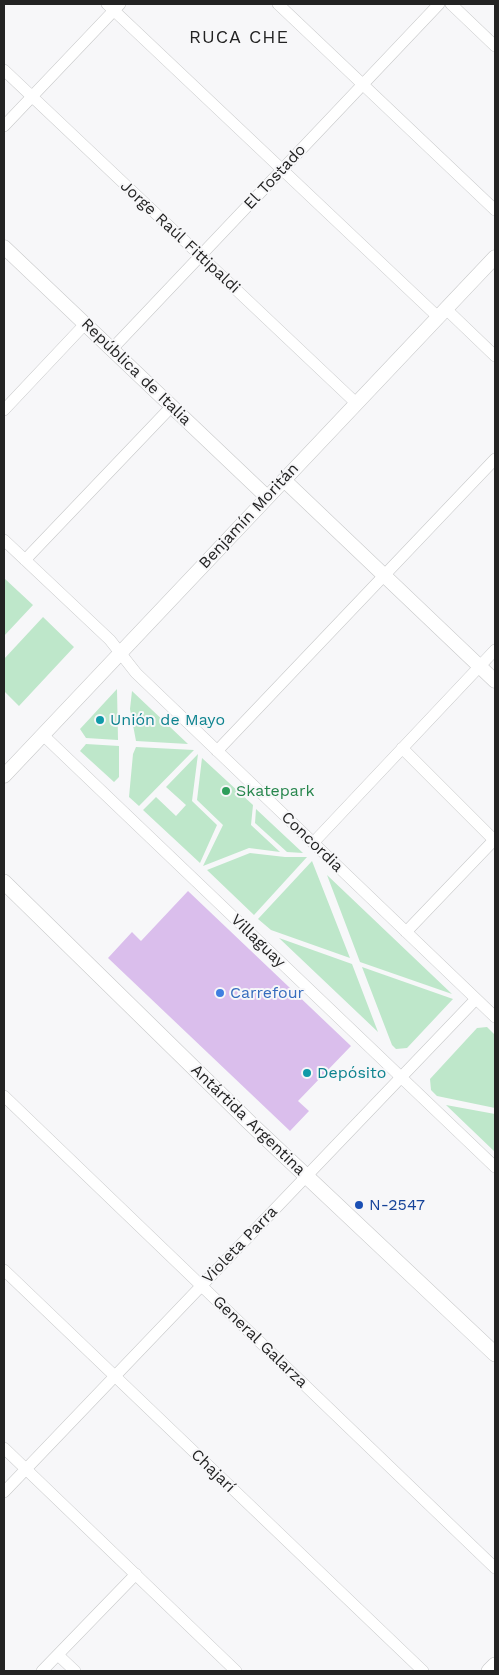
<!DOCTYPE html>
<html>
<head>
<meta charset="utf-8">
<style>
	body { margin:0 }
	#map { position:relative; width:499px; height:1675px; overflow:hidden; background:#f7f7f9; font-family:"Work Sans",sans-serif }
	canvas { display:block }
	.frame { position:absolute; inset:0; border:5px solid #232323; pointer-events:none }
</style>
</head>
<body>
<div id="map">
<canvas width="499" height="1675"></canvas>
<div class="frame"></div>
</div>
<script>
const c = document.querySelector('canvas').getContext('2d');
c.lineJoin = 'round';
function paint(path, color) {
  c.fillStyle = color;
  c.fill(path, 'evenodd');
}
function stroke(path, color, width, dash) {
  c.strokeStyle = color;
  c.lineWidth = width;
  c.lineCap = dash ? 'butt' : 'round';
  c.setLineDash(dash || []);
  c.stroke(path);
}
function label(font, color, halo, rows, align = 'center') {
  c.font = font + ' "Work Sans",sans-serif';
  c.lineWidth = 4;
  c.setLineDash([]);
  c.textBaseline = 'middle';
  c.strokeStyle = halo;
  c.fillStyle = color;
  for (const [text, x, y, turn = 0] of rows) {
    c.save();
    c.translate(x, y);
    c.rotate((+turn || 0) * Math.PI / 180);
    c.textAlign = isNaN(turn) ? turn : align;
    if (halo) c.strokeText(text, 0, 0);
    c.fillText(text, 0, 0);
    c.restore();
  }
}
paint(new Path2D(`
	M4 578 33 605 4 636Z
	M43 617 74 647 19 706 4 691V659Z
	M117 689 118 740 86 738 80 729Z
	M132 691 188 744 136 741 130 709Z
	M86 744 119 746V777L114 782 80 751Z
	M136 747 194 750 139 806 129 797 133 754Z
	M198 754 192 801 217 825 200 863 143 810 156 797 176 816 186 805 166 787Z
	M202 758 253 805 251 825 280 852 249 848 203 866 223 825 197 800Z
	M256 809 303 853 287 852 255 823Z
	M250 853 285 857H307L254 915 207 870Z
	M312 861 350 958 271 930 258 919Z
	M327 875 452 994 360 962Z
	M279 938 352 964 378 1032Z
	M362 967 453 999 407 1048 396 1049 392 1045Z
	M487 1027 495 1035V1108L437 1096 431 1090 430 1079 477 1028Z
	M446 1105 495 1114V1152Z`), '#bee7ca');
paint(new Path2D(`
	M188 891 351 1046 298 1101 309 1111 290 1131 108 958 132 932 141 941Z`), '#dabeec');
const minor = new Path2D(`
	M107 4 438 317
	M278 4 495 210
	M451 4 495 46
	M4 70 356 403
	M4 126 120 4
	M446 309 495 356
	M112 349 439 4
	M4 410 85 324
	M4 540 110 640 136 673 495 1017
	M25 560 172 406
	M43 735 495 1167
	M402 748 495 841
	M217 751 495 459
	M313 843 495 650
	M406 932 495 839
	M4 1096 495 1568
	M4 1270 423 1671
	M4 1448 236 1671
	M4 1492 476 999
	M58 1655 75 1671
	M42 1671 136 1574`);
const tertiary = new Path2D(`
	M4 247 267 497
	M284 480 495 681
	M4 776 495 257`);
const secondary = new Path2D(`
	M4 882 251 1124 495 1354
	M489 1671 495 1665`);
stroke(minor, '#c7c8c9', 12);
stroke(tertiary, '#c7c8c9', 15);
stroke(secondary, '#c7c8c9', 16);
stroke(minor, '#fff', 11);
stroke(tertiary, '#fff', 14);
stroke(secondary, '#fff', 15);
for (const [x, y, r, color] of [
	[100,720,5,"#0f9aa8"],
	[226,791,5,"#2e9e5b"],
	[220,993,5,"#3f7fe0"],
	[307,1073,5,"#0f9aa8"],
	[359,1205,5,"#1a4fb4"]
]) {
  const dot = new Path2D();
  dot.arc(x, y, r, 0, 2 * Math.PI);
  c.fillStyle = color;
  c.fill(dot);
  stroke(dot, '#f7f7f9', 2);
}
label('16px', '#232323', '#f7f7f9', [
	["El Tostado",275,177,-47],
	["Jorge Raúl Fittipaldi",180,237,43],
	["República de Italia",136,372,44],
	["Benjamín Moritán",249,516,-47],
	["Concordia",312,842,44],
	["Villaguay",258,941,44],
	["Antártida Argentina",248,1120,44],
	["Violeta Parra",240,1245,-46],
	["General Galarza",260,1342,44],
	["Chajarí",213,1471,44]
]);
label('16px', '#0d838f', '#f7f7f9', [
	["Unión de Mayo",110,720],
	["Depósito",317,1073]
], 'left');
label('16px', '#27864d', '#f7f7f9', [
	["Skatepark",236,791]
], 'left');
label('16px', '#366cbe', '#f7f7f9', [
	["Carrefour",230,993]
], 'left');
label('16px', '#164399', '#f7f7f9', [
	["N-2547",369,1205]
], 'left');
c.letterSpacing = '1px';
label('18px', '#232323', '#f7f7f9', [
	["RUCA CHE",239,38]
]);
c.letterSpacing = '0px';
</script>
</body>
</html>
